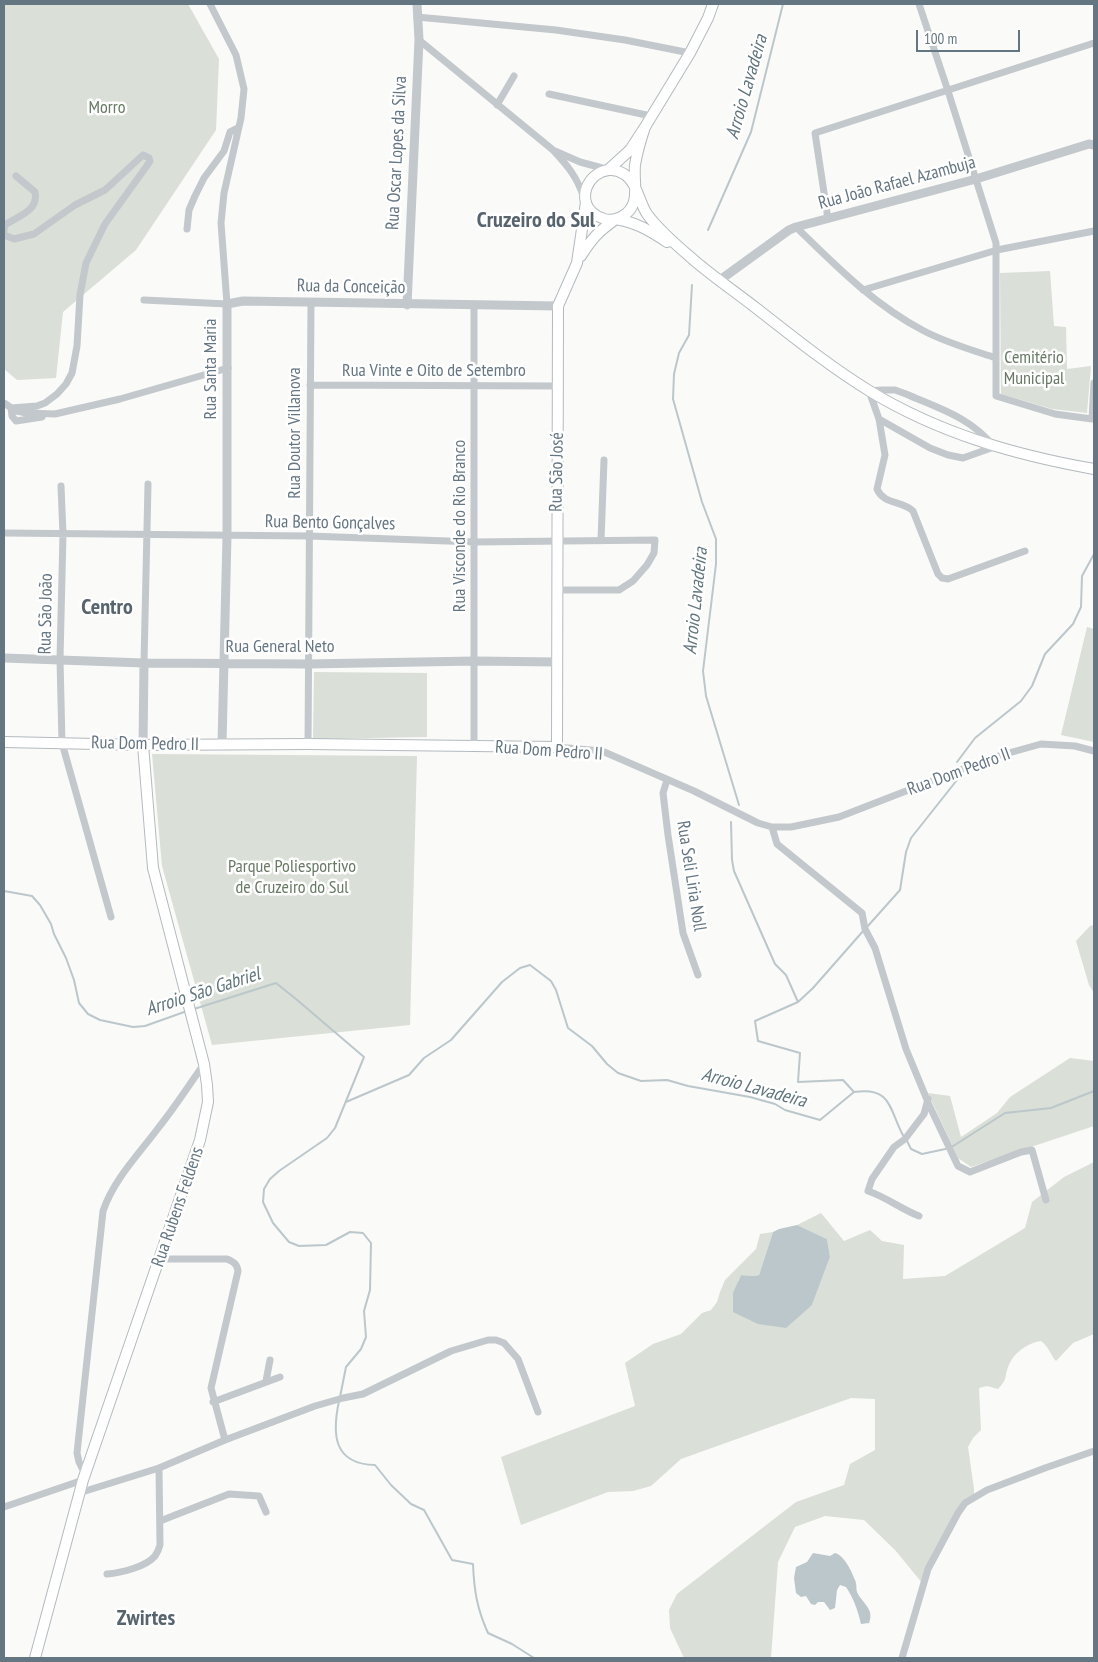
<!DOCTYPE html>
<html>
<head>
<meta charset="utf-8">
<style>
	body { margin:0 }
	#map { position:relative; width:1098px; height:1662px; overflow:hidden; background:#fafaf8; font-family:"PT Sans Narrow",sans-serif }
	canvas { display:block }
	.frame { position:absolute; inset:0; border:5px solid #657683; pointer-events:none }
	.scale { position:absolute; left:916px; top:30px; width:104px; height:22px; box-sizing:border-box; border:2px solid #657683; border-top:0; padding-left:6px; font-size:15px; line-height:18px; white-space:nowrap; color:#657683; -webkit-text-stroke:4px #fff; paint-order:stroke }
</style>
</head>
<body>
<div id="map">
<canvas width="1098" height="1662"></canvas>
<div class="frame"></div>
<div class="scale">100 m</div>
</div>
<script>
const c = document.querySelector('canvas').getContext('2d');
c.lineJoin = 'round';
function paint(path, color) {
  c.fillStyle = color;
  c.fill(path, 'evenodd');
}
function stroke(path, color, width, dash) {
  c.strokeStyle = color;
  c.lineWidth = width;
  c.lineCap = dash ? 'butt' : 'round';
  c.setLineDash(dash || []);
  c.stroke(path);
}
function label(font, color, halo, rows, align = 'center') {
  c.font = font + ' "PT Sans Narrow",sans-serif';
  c.lineWidth = 5;
  c.setLineDash([]);
  c.textBaseline = 'middle';
  c.strokeStyle = halo;
  c.fillStyle = color;
  for (const [text, x, y, turn = 0] of rows) {
    c.save();
    c.translate(x, y);
    c.rotate((+turn || 0) * Math.PI / 180);
    c.textAlign = isNaN(turn) ? turn : align;
    if (halo) c.strokeText(text, 0, 0);
    c.fillText(text, 0, 0);
    c.restore();
  }
}
paint(new Path2D(`
	M4 4H188L219 59 216 130 136 250 63 312 56 378 17 380 4 369Z
	M1050 271 1054 326 1066 327 1067 369 1091 366 1087 413 1052 409 1001 394 1000 273Z
	M1087 627 1094 629V742L1061 735Z
	M314 672 427 673V737L313 739Z
	M152 754 417 756 410 1025 212 1045 162 866Z
	M1094 925V993L1089 985 1076 941 1090 926Z
	M1070 1058 1094 1061V1126L971 1167 958 1158 928 1093 950 1096 961 1137 997 1113 1010 1097Z
	M1094 1162V1334L1073 1343 1056 1361C1050 1354 1049 1347 1041 1341 1027 1343 1013 1353 1008 1367 1004 1379 1008 1378 998 1389L987 1386 979 1388 981 1430 973 1438 968 1447 974 1489V1497L965 1503 923 1584 895 1550 864 1520 825 1516 795 1527 778 1562 771 1658H684L670 1628 669 1610 677 1594 796 1502 844 1485 850 1464 875 1450V1399L851 1398 681 1459 651 1486 633 1491 608 1492 521 1525 501 1457 635 1406 625 1363 653 1344 681 1334 702 1313 711 1310 717 1302 720 1292 725 1280 756 1249 760 1234 773 1232 759 1275 754 1276 741 1275 738 1281 812 1305 830 1257 827 1239 797 1225 821 1213 844 1241 870 1230 882 1241 904 1245 903 1279 945 1276 1025 1228 1032 1202 1064 1177Z`), '#dadfd7');
paint(new Path2D(`
	M797 1225 827 1239 830 1257 812 1305 786 1328 758 1324 733 1312V1293L741 1275 754 1276 759 1275 773 1232 779 1229Z
	M813 1553 830 1556 835 1553C844 1555 852 1572 855 1580 857 1584 856 1589 857 1592 862 1603 875 1609 869 1623L861 1624C858 1611 854 1599 846 1587L840 1585 837 1590 835 1608 830 1610 824 1602H818L815 1605 811 1604 806 1596 801 1597 796 1593 794 1578 796 1567 807 1562Z`), '#bbc7cb');
stroke(new Path2D(`
	M708 230 751 132 783 4
	M692 285 689 335 679 353 674 374 673 399 702 502 716 539V564L703 671 706 696 739 805
	M957 762 975 738 1021 701 1032 686 1045 654 1073 624 1081 607 1082 576 1094 554
	M731 822 732 860 734 871 775 964 786 975 798 1002
	M4 891 32 896 40 905 51 924 54 934 66 958 74 980 79 1003 88 1014 100 1020 133 1027 145 1026 187 1011
	M867 927 900 890 906 852 911 838 957 780
	M194 1009 276 983 296 999 364 1057 335 1128 327 1138 279 1171 270 1179 264 1189 263 1202 273 1223 289 1242 299 1246 326 1245 350 1232 363 1233 371 1243 370 1290 364 1311 366 1337 361 1349 346 1367 340 1397
	M854 1092C893 1086 889 1111 904 1137
	M346 1102 409 1075 424 1058 451 1040 502 982 520 968 530 965 551 981 556 990 568 1028 592 1046 607 1064 618 1073 641 1081 667 1080 688 1086 750 1097 775 1104 785 1110 820 1120 854 1092 843 1080 798 1082 800 1053 758 1041 755 1021 798 1002 813 988 864 930
	M907 1141 911 1149 922 1154 950 1148 1005 1113 1051 1108 1094 1091
	M339 1401C332 1434 333 1464 375 1465L391 1485 411 1504 424 1510 452 1560 473 1564C474 1590 477 1609 488 1633L512 1644 534 1658`), '#bbc7cb', 2);
const secondary = new Path2D(`
	M645 127C641 139 637 152 635 165 633 183 642 207 621 217 615 220 608 221 602 218 595 216 588 210 586 203 580 181 605 161 624 174 637 182 639 202 647 214 658 229 674 243 688 255 709 274 733 290 756 308 792 336 829 366 868 390 938 433 1015 455 1094 469
	M608 170 630 150 645 127 690 53 708 18 713 4
	M581 256C592 238 599 231 616 219 637 223 649 230 667 242
	M4 742 143 745 308 744 557 747 558 306 577 263 586 202
	M35 1658 83 1480 200 1140 208 1102 207 1085 204 1064 153 868 143 745`);
stroke(secondary, '#b3babf', 12);
stroke(new Path2D(`
	M919 4 948 91 996 243V396L1055 414 1092 419 1094 383
	M417 17 556 30 625 40 690 53
	M419 40 553 150C568 166 577 177 584 198
	M549 94 651 116
	M497 105 514 76
	M555 151 580 162 606 169
	M828 219 815 133 1094 43
	M796 227C835 265 874 305 924 331 947 343 972 350 996 358
	M4 229 5 225C18 216 39 211 35 192L16 176
	M187 229 189 210 195 196 204 178 224 151 230 132 238 128
	M4 231V235L14 239 34 234 75 205 105 190 143 155 149 158 150 161 146 167 105 224 86 263 80 295 77 346 72 373 66 384 57 394 45 403 37 406 11 408
	M863 290 997 250 1094 231
	M144 300 227 304 221 223 224 193 241 118 244 89 236 55 210 4
	M310 385 558 386
	M882 390H895L906 394C938 408 972 418 994 447L963 458 948 455 930 448 879 419 869 391Z
	M4 403 16 411 27 413 55 414 120 399 228 368
	M11 408 12 416 16 421 42 417
	M879 419 885 455 877 489C884 505 902 500 913 511L938 574 942 578 948 579 1025 551
	M61 486 63 534 60 659 62 743 111 917
	M4 533 309 536 475 542 655 540 654 553 647 565 633 581 619 590H557
	M601 540 604 460
	M144 663 148 484
	M308 744 311 302
	M474 746V306
	M557 747 602 751 694 791 758 823 772 827H791L839 817 991 758 1041 744 1075 746 1094 751
	M667 780 663 793 668 835 683 933 698 975
	M772 827 777 844 862 913 865 929 875 948 906 1049 930 1107 958 1166 970 1172 1021 1152 1032 1150 1046 1200
	M919 1216C901 1209 886 1197 868 1191L872 1179 894 1147 905 1139 924 1114 928 1099
	M160 1259H227C234 1262 237 1264 238 1271L211 1388 225 1440
	M266 1381 270 1360
	M213 1402 280 1377
	M85 1474 79 1462 77 1453 103 1211C114 1179 139 1154 159 1127 175 1107 189 1085 204 1064
	M79 1493 159 1468 225 1440 315 1406 343 1398 363 1394 451 1351 488 1340H496L504 1343 518 1359 538 1412
	M4 1507 83 1480
	M160 1521 229 1494 259 1496 266 1512
	M107 1574C120 1573 146 1567 155 1556 157 1553 159 1549 160 1545L159 1468
	M902 1658 928 1569 958 1513 965 1503 987 1490 1045 1468 1094 1451`), '#c3c8cc', 7);
stroke(new Path2D(`
	M720 280 789 230 796 227 976 179 1089 144 1094 145
	M407 305 419 40 417 4
	M4 658 144 663 308 664 475 661 557 662
	M222 744 227 536V304L243 301 558 306
	M143 745 144 663`), '#c3c8cc', 9);
stroke(secondary, '#fff', 10);
label('18px', '#687a64', '#fff', [
	["Morro",107,108],
	["Cemitério",1034,358],
	["Municipal",1034,379],
	["Parque Poliesportivo",292,867],
	["de Cruzeiro do Sul",292,888]
]);
label('18px', '#657683', '#fff', [
	["Rua Oscar Lopes da Silva",397,153,-87],
	["Rua João Rafael Azambuja",897,183,-15],
	["Rua da Conceição",351,287,1],
	["Rua Santa Maria",211,369,-90],
	["Rua Vinte e Oito de Setembro",434,371],
	["Rua Doutor Villanova",295,433,-90],
	["Rua São José",557,472,-89],
	["Rua Bento Gonçalves",330,523,1],
	["Rua Visconde do Rio Branco",460,526,-90],
	["Rua São João",46,614,-89],
	["Rua General Neto",280,647],
	["Rua Dom Pedro II",145,744,1],
	["Rua Dom Pedro II",549,751,4],
	["Rua Dom Pedro II",959,772,-20],
	["Rua Seli Liria Noll",691,876,81],
	["Rua Rubens Feldens",178,1207,-71]
]);
label('italic 19px', '#60757c', '#fff', [
	["Arroio Lavadeira",747,87,-74],
	["Arroio Lavadeira",696,601,-84],
	["Arroio São Gabriel",203,992,-18],
	["Arroio Lavadeira",754,1088,15]
]);
label('bold 22px', '#57646e', '#fff', [
	["Cruzeiro do Sul",536,221],
	["Centro",107,608],
	["Zwirtes",146,1619]
]);
</script>
</body>
</html>
